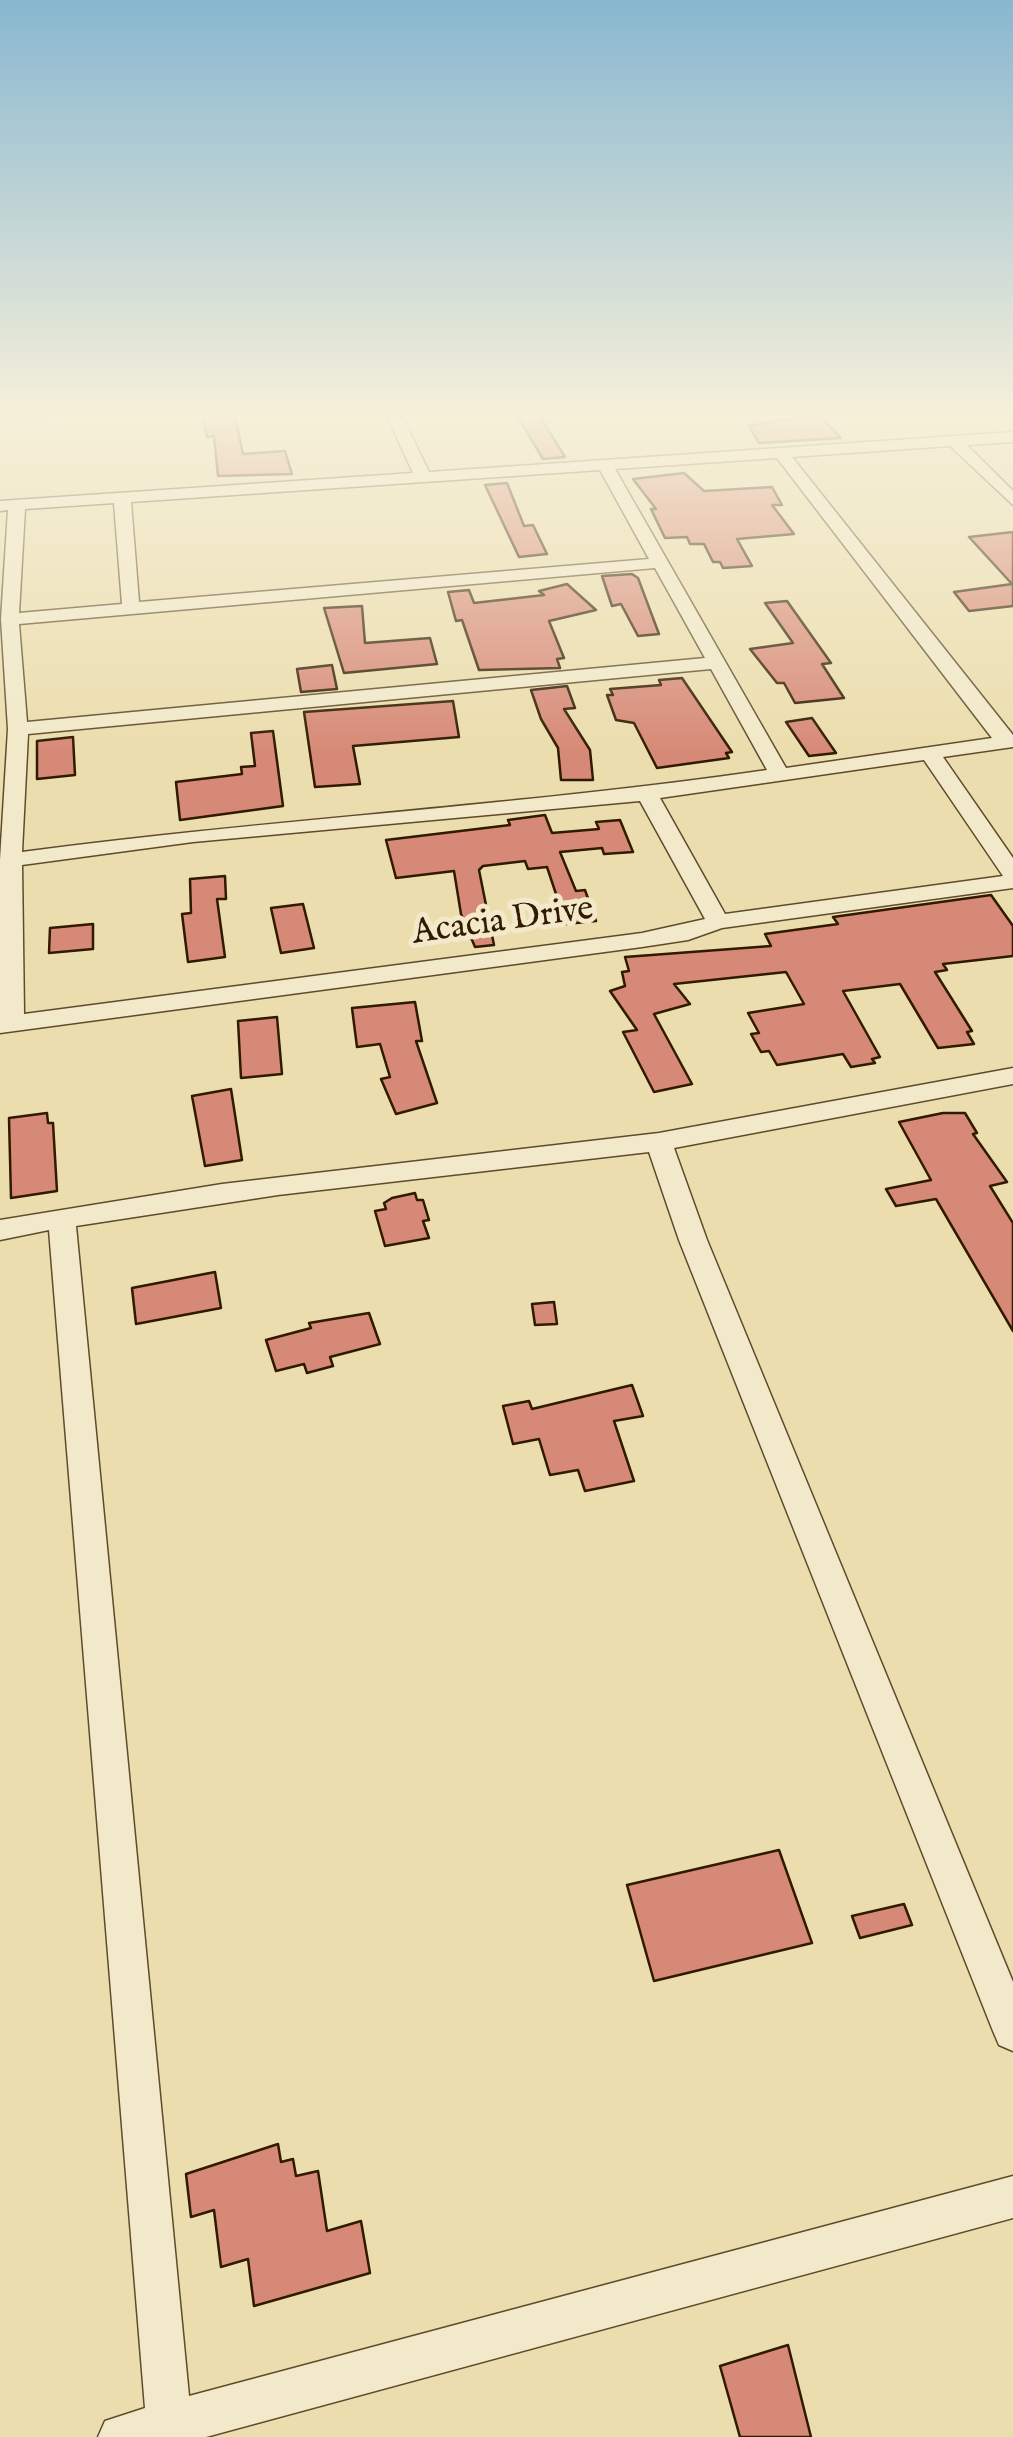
<!DOCTYPE html>
<html>
<head>
<meta charset="utf-8">
<style>
	body { margin:0 }
	canvas { display:block; background:#ebddad }
</style>
</head>
<body>
<canvas width="1013" height="2437"></canvas>
<script>
const c = document.querySelector('canvas').getContext('2d');
c.lineJoin = 'round';
function paint(path, color) {
  c.fillStyle = color;
  c.fill(path, 'evenodd');
}
function stroke(path, color, width, dash) {
  c.strokeStyle = color;
  c.lineWidth = width;
  c.lineCap = dash ? 'butt' : 'round';
  c.setLineDash(dash || []);
  c.stroke(path);
}
function label(font, color, halo, rows, align = 'center') {
  c.font = font + ' "IM FELL English",serif';
  c.lineWidth = 10;
  c.setLineDash([]);
  c.textBaseline = 'middle';
  c.strokeStyle = halo;
  c.fillStyle = color;
  for (const [text, x, y, turn = 0] of rows) {
    c.save();
    c.translate(x, y);
    c.rotate((+turn || 0) * Math.PI / 180);
    c.textAlign = isNaN(turn) ? turn : align;
    if (halo) c.strokeText(text, 0, 0);
    c.fillText(text, 0, 0);
    c.restore();
  }
}
const building = new Path2D(`
	M515 412H537L565 457 543 459Z
	M818 414 841 438 759 443 749 426Z
	M203 416H235L243 454 285 451 292 474 218 476 214 436 207 437Z
	M684 473 704 491 772 487 782 505H772L794 534 737 539 752 566 723 568 720 562H713L704 544H690L687 537 665 538 651 509H656L633 479Z
	M507 483 524 526 533 525 547 554 519 557 485 485Z
	M1013 532V606L969 611 954 592 1012 584 969 537Z
	M632 574 638 578 659 634 638 636 621 604 612 606 602 576Z
	M567 584 596 610 549 621 564 658 557 659 560 668 479 670 462 620 456 621 448 592 469 590 474 603 544 595 539 591Z
	M787 601 831 663 822 664 844 698 795 703 784 683H777L750 649 793 643 765 603Z
	M362 606 365 643 430 638 437 664 344 673 324 608Z
	M332 665 337 689 301 692 297 669Z
	M682 678 732 752 726 753 729 758 657 768 634 723 616 720 607 695H613L610 689 661 685 659 680Z
	M567 686 575 708 564 709 590 750 593 780H561L558 748 541 719 531 690Z
	M453 701 459 737 353 746 360 784 315 787 304 712Z
	M812 718 836 753 809 756 786 722Z
	M273 731 283 806 180 820 176 782 242 774 241 767 255 766 251 733Z
	M73 737 75 775 37 779V741Z
	M545 815 552 833 599 829 596 822 620 820 633 852 604 854 602 848 560 852 576 891 585 890 596 921 566 924 547 867 528 869 525 861 483 866 479 870 494 945 475 947 461 914 454 871 396 878 386 840 510 825 508 820Z
	M225 876 226 899H217L225 957 188 962 182 914 191 913 190 879Z
	M991 895 1013 926V956L943 964 947 970 935 972 972 1031 967 1032 974 1044 938 1048 900 984 843 991 880 1057 872 1059 875 1063 851 1067 843 1054 777 1065 769 1051 761 1052 751 1034 759 1033 748 1013 804 1004 786 972 674 984 690 1004 654 1014 692 1084 654 1092 623 1032 637 1030 610 991 625 986 622 972 629 971 625 957 771 946 765 934 838 924 833 917Z
	M303 904 314 948 281 953 271 908Z
	M93 924V949L49 953 50 928Z
	M415 1002 422 1041H416L437 1103 396 1114 381 1079 390 1077 380 1044 357 1047 352 1008Z
	M277 1017 282 1074 241 1078 238 1021Z
	M231 1089 242 1160 205 1166 192 1096Z
	M47 1113 48 1123H53L57 1191 11 1198 9 1118Z
	M943 1113H965L977 1133 973 1134 1007 1182 990 1186 1013 1223V1331L936 1199 896 1206 886 1189 931 1180 899 1122Z
	M415 1193 417 1200H423L429 1220 423 1221 429 1238 385 1246 375 1211 386 1209 384 1203 392 1198Z
	M215 1272 221 1308 136 1324 132 1288Z
	M554 1302 557 1324 535 1325 532 1304Z
	M369 1313 380 1344 330 1357 333 1366 307 1373 304 1364 276 1371 266 1340 311 1328 309 1323Z
	M632 1385 643 1416 614 1421 634 1481 585 1491 578 1470 550 1475 539 1439 513 1444 503 1406 529 1401 532 1409Z
	M779 1850 812 1943 654 1981 627 1885Z
	M904 1904 912 1925 860 1938 852 1916Z
	M278 2144 281 2162 293 2159 296 2176 318 2171 327 2231 361 2221 370 2273 254 2306 248 2259 221 2267 214 2210 191 2217 186 2174Z
	M788 2345 811 2437H740L720 2366Z`);
paint(building, '#d78977');
stroke(building, '#301a00', 2.5);
const street = new Path2D(`
	M0 412H56L48 417 0 420Z
	M385 412H400L429 472 1013 432V442L967 445 1013 491V505L950 446 792 457 1013 735V747L943 757 1013 858V888L722 928 688 940 642 947 0 1033V860L8 729 1 619 8 510 0 511V501L413 473ZM777 458 992 738 786 768 615 469ZM600 470 649 559 139 602 131 502ZM114 503 122 604 19 613 25 509ZM655 568 705 658 27 722 19 624ZM711 669 767 770C520 806 270 819 22 852L28 734ZM924 760 1003 876 725 914 660 798ZM640 801 705 919 642 933 24 1014 22 865 193 842Z
	M1013 1068V1084L674 1148 707 1240 1013 1982V2051L999 2045 993 2031 679 1240 649 1152 278 1195 76 1226 189 2396 1013 2176V2218L206 2437H98L105 2421 145 2408 49 1230 0 1240V1220L222 1184 659 1133Z`);
stroke(street, '#5f4b2b', 3);
paint(street, '#f2e9ca');
const sky = c.createLinearGradient(0, 0, 0, 753);
sky.addColorStop(0, '#88b7d0');
sky.addColorStop(0.55, '#f6f0da');
sky.addColorStop(1, '#f6f0da00');
c.fillStyle = sky;
c.fillRect(0, 0, 1013, 753);
label('35px', '#301a00', '#f2e9ca', [
	["Acacia Drive",503,923,-8]
]);
</script>
</body>
</html>
